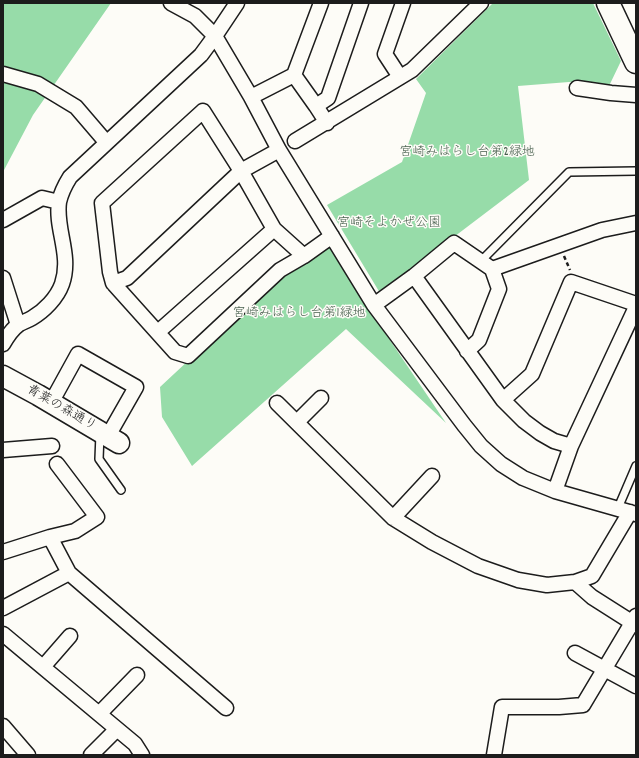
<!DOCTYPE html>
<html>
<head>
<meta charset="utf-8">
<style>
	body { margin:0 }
	#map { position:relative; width:639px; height:758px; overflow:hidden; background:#fdfcf7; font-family:Dekko,sans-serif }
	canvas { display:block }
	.frame { position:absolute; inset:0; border:4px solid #1c1c1c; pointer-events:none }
</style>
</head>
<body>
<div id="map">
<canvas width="639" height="758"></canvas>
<div class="frame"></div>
</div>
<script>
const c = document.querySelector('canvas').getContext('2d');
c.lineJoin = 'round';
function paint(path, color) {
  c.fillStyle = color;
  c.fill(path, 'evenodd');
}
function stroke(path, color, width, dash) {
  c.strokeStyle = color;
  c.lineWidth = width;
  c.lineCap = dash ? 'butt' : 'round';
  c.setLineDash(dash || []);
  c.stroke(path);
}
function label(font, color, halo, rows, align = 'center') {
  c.font = font + ' Dekko,"Klee One",sans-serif';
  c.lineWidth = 3;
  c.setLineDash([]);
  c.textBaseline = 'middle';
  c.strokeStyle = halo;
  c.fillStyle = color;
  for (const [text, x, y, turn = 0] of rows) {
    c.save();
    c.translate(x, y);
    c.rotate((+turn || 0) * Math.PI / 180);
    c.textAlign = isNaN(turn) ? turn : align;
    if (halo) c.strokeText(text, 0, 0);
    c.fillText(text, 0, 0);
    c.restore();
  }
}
paint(new Path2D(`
	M3 3H111L33 115 3 172Z
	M493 3H593L621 61 609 86 569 82 518 86 529 180 380 293 327 205 402 162 426 93 416 79Z
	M330 247 379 324 446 423 346 329 192 466 162 417 160 387 278 277Z`), '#97dca9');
const lane = new Path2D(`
	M481 261 569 172 636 171
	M100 434 99 459 121 490
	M618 508 636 466`);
const street = new Path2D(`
	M171 3 195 16 215 36 251 97 279 150 374 305 464 425 481 446 501 464 523 478 555 491 636 514
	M3 74 38 84 76 107 106 142
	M294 75 316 106 327 123
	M400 77 385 54 403 3
	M577 88 611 93 636 95
	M251 97 294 75 321 3
	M316 106 328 98 361 3
	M295 141 412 70 481 3
	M3 220 42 198 59 202
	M304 256 274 229 241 171 203 111 102 203 110 272 113 283 175 352 188 356 280 270 304 256 332 236
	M492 269 602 230 636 223
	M414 276 503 400 524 421 540 433 554 441 571 446
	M3 278 18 325
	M113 283 127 278 241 171 279 150
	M374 305 414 276 454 243 492 269 499 289 479 340 467 351
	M158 332 274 229
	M3 344C7 337 11 330 18 325 22 322 27 321 32 318 44 311 57 298 62 284 72 255 55 229 59 202 61 193 65 185 70 177L201 55 215 36 237 3
	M503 400 532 374 571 282 636 304
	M51 403 78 354 136 387 108 436
	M277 403 393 518 432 542 478 566 518 580 547 585 575 582 592 597 636 625
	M297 422 321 398
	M3 450 52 446
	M555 491 571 446 636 307
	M393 518 432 476
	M50 537 69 573
	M3 552 50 537 75 531 97 517 57 464
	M575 582 592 576 630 512
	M3 608 69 573 226 708
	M3 634 135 744 142 755
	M575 653 636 686
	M43 667 70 636
	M99 714 137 675
	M3 726 28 755
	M91 755 117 729
	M494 755 502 707H559L583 705 636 616`);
const secondary = new Path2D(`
	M3 376 38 395 119 443`);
const highway = new Path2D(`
	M608 3 636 62`);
stroke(lane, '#1c1c1c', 10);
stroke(street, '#1c1c1c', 17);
stroke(secondary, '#1c1c1c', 23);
stroke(highway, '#1c1c1c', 25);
stroke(new Path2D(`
	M564 256 570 270`), '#1c1c1c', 2.5, [4, 3]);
stroke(lane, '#fdfcf7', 7);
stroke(street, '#fdfcf7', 14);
stroke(secondary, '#fdfcf7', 20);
stroke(highway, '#fdfcf7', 22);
label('13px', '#475f4d', '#fdfcf7', [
	["宮崎みはらし台第2緑地",467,153],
	["宮崎そよかぜ公園",389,224],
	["宮崎みはらし台第1緑地",299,314]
]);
label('13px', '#1c1c1c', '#fdfcf7', [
	["青葉の森通り",61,409,30]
]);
</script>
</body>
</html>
